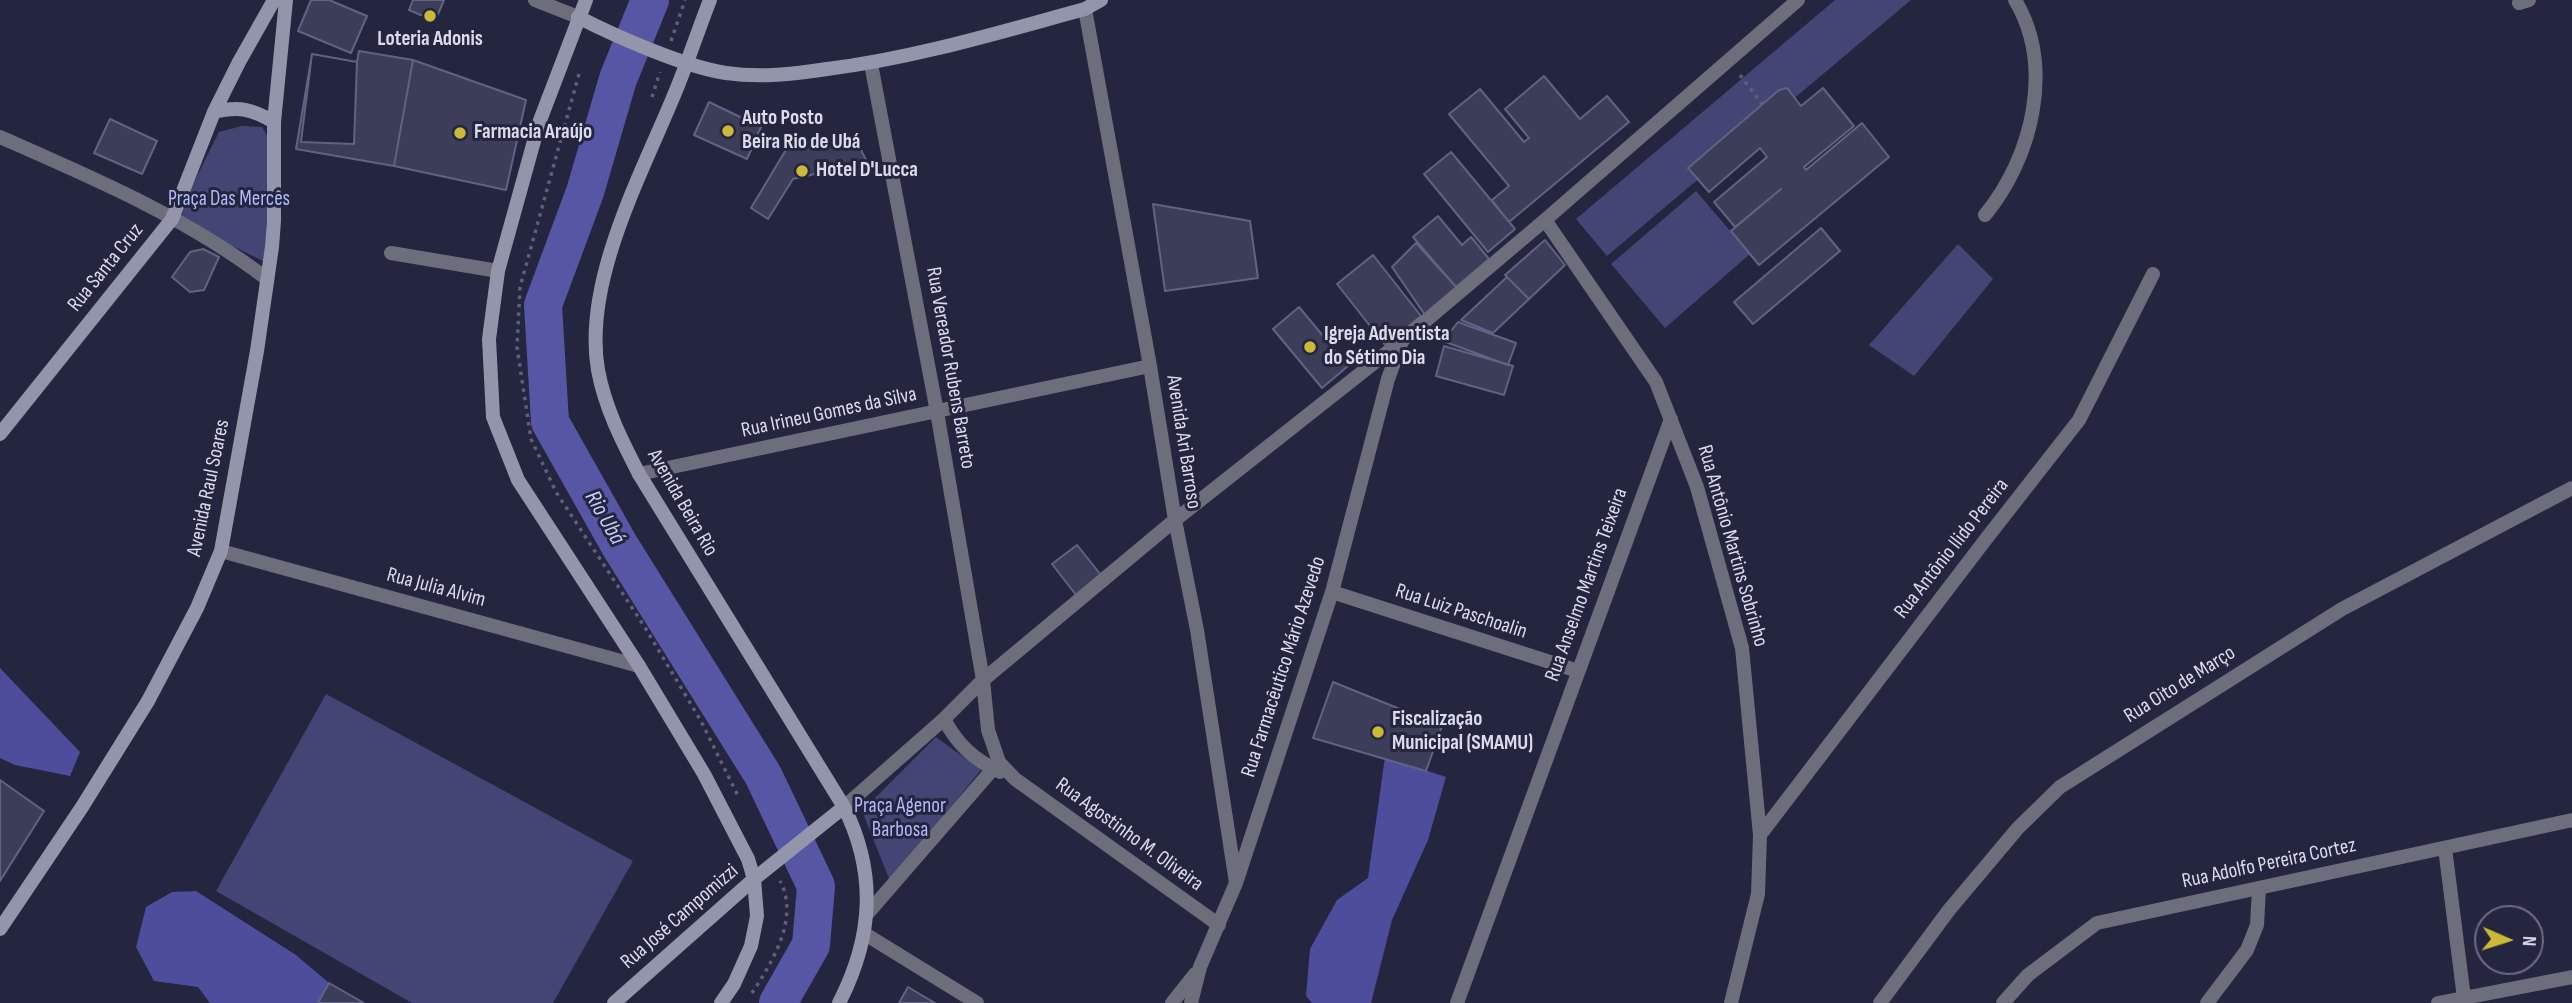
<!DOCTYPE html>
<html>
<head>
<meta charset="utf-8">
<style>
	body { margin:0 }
	#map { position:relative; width:2572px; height:1003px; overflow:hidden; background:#24253e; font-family:"Sofia Sans Condensed",sans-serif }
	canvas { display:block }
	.north { position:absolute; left:2474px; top:905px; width:70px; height:70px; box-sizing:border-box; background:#24253e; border:2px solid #6d6e84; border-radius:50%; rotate:93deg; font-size:19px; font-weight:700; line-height:28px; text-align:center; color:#dadced }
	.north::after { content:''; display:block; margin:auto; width:24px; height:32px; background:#ccb938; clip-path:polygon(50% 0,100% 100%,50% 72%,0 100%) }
</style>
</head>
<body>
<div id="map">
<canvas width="2572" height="1003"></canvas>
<div class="north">N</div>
</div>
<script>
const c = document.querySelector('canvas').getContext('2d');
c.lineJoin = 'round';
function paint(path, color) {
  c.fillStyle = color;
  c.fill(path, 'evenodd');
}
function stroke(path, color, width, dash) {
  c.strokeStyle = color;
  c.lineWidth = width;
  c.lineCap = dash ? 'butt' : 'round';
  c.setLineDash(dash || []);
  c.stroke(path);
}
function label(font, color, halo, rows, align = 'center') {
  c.font = font + ' "Sofia Sans Condensed",sans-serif';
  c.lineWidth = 6;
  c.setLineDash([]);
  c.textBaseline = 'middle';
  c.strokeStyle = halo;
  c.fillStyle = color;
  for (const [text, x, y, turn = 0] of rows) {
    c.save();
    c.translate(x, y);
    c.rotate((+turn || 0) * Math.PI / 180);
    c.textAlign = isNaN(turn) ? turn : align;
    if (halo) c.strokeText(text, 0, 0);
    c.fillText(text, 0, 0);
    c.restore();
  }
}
paint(new Path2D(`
	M1835 0H1911L1607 256 1576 219Z
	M242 126 262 127 271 142 265 262 180 220 192 186 219 132Z
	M1696 191 1750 254 1665 328 1611 264Z
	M1958 244 1993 279 1914 376 1869 345Z
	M326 694 633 861 553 1003H412L216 891Z
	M936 737 981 770 890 881 862 811Z`), '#434575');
paint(new Path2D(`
	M0 668 80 752 70 776 15 765 0 758Z
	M1385 757 1446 777 1428 840 1392 920 1371 1003H1312L1306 996 1310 949 1337 900 1368 878Z
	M196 891 296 955 329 983 318 1003H210L198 987 154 981 136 947 146 907 172 892Z`), '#4e4d9c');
stroke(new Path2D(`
	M650 0 618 79 585 192 543 305 550 422 620 546 763 775 816 886 811 945 778 1003`), '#5656a5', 38);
const building = new Path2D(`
	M311 0H329L367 16 351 53 298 31Z
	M413 0H444L435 21 409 10Z
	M359 51 413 60 394 166 296 149 312 54 357 62Z
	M312 54 357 62 354 144 301 142Z
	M413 60 526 100 506 190 394 166Z
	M1544 76 1580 119 1607 96 1629 122 1509 222 1492 200 1509 186 1449 114 1480 89 1524 142 1529 138 1505 109Z
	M1787 88 1801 106 1823 88 1854 126 1804 167 1806 170 1862 123 1889 157 1759 265 1731 231 1781 189 1735 227 1714 202 1767 157 1760 148 1709 192 1688 168 1779 90Z
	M709 102 761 127 747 159 694 135Z
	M110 119 157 141 142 174 94 153Z
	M854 136 867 162 793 179 768 219 751 208 787 148Z
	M1451 152 1515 229 1488 252 1424 174Z
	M1153 204 1250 221 1258 278 1165 291Z
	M1438 216 1462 245 1471 237 1489 259 1456 287 1413 237Z
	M1821 228 1840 251 1753 324 1734 302Z
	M1545 240 1565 265 1529 299 1505 275Z
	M1416 243 1458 289 1425 315 1392 267Z
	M203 249 219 257 204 290 190 292 172 277 190 252Z
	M1373 255 1421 316 1385 345 1337 284Z
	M1507 277 1529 299 1493 333 1461 320Z
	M1299 307 1348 366 1322 388 1273 329Z
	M1458 322 1516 343 1508 365 1443 341Z
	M1444 346 1513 366 1504 395 1436 376Z
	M1077 545 1101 575 1076 595 1052 564Z
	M1333 682 1442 726 1426 771 1313 738Z
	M0 780 44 811 0 881Z
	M329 983 364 1003H318Z
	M908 987 935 1003H899Z`);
paint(building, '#3b3d59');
stroke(building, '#606381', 2);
stroke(new Path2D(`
	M671 41 685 0
	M579 74 520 287 517 347 531 439 556 492 644 626 701 721 738 796
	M1740 75 1762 104
	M652 97 660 72
	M752 993C772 963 800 917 780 881`), '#5f6077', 3.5, [3.5, 5]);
stroke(new Path2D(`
	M535 0 578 17
	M2519 3 2529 0
	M1085 9 1150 366 1175 520 1197 630 1236 883
	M871 64 937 412 983 680 988 730 999 762 1015 779 1219 925
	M0 137C91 177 188 218 267 279
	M1985 215C2032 158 2055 67 2015 0
	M1545 220 1656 382 1697 487 1742 648 1760 835 1758 894 1731 1003
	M391 253 498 271
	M639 474 1150 366
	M221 551 639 666
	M1332 592 1578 671
	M944 719C957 744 974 760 1000 772
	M844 807 944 719 983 680 1175 520 1403 340 1545 220 1798 0
	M1760 835 1986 539 2079 420 2153 274
	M2445 848 2464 998
	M868 913 999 762
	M865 934 977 1003
	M1172 1003 1195 974
	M1191 1003 1200 967 1236 883 1332 592 1388 379 1402 341
	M1457 1003 1671 419
	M1880 1003 1949 910 2018 828 2060 787 2342 609 2572 488
	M2003 1003 2028 975 2097 923 2572 820
	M2207 1003 2247 950 2257 925 2259 888
	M2438 1003 2572 977`), '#6c6e7b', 14);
stroke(new Path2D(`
	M586 0 539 123 498 271 489 339 493 417 518 480 639 666 704 774 748 859 754 879 757 916 751 946 734 984 721 1003
	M710 0C697 33 686 68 672 100 639 179 583 284 598 370 605 408 622 441 639 474L844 807C877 873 873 937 839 1003
	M578 17C615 36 685 67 726 73 760 78 794 74 827 69 915 58 1000 32 1085 9L1101 0
	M214 112C239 106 252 109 274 122
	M0 434 172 219 214 112 239 62 274 0
	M0 929 82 807 148 701 197 608 221 551 257 351 272 247 274 221V122L286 0
	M614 1003 754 879 844 807`), '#9395ab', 14);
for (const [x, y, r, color] of [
	[430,16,7,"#ccb938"],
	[728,131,7,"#ccb938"],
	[460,133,7,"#ccb938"],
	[802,171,7,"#ccb938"],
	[1310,347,7,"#ccb938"],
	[1378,732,7,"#ccb938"]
]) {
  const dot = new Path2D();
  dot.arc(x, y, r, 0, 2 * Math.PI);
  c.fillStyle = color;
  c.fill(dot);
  stroke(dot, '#24253e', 2.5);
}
label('bold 21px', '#dadced', '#24253e', [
	["Loteria Adonis",430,40,"center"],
	["Auto Posto",742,119],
	["Beira Rio de Ubá",742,143],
	["Farmacia Araújo",474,133],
	["Hotel D'Lucca",816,171],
	["Igreja Adventista",1324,335],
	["do Sétimo Dia",1324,359],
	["Fiscalização",1392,720],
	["Municipal (SMAMU)",1392,744]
], 'left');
label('21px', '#b4b9fb', '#24253e', [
	["Praça Das Mercês",229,200],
	["Praça Agenor",900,807],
	["Barbosa",900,831]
]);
label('21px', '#dadced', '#24253e', [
	["Rua Santa Cruz",106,268,-51],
	["Rua Vereador Rubens Barreto",950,368,80],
	["Rua Irineu Gomes da Silva",829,413,-12],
	["Avenida Ari Barroso",1183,442,81],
	["Avenida Raul Soares",209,488,-78],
	["Avenida Beira Rio",682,503,60],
	["Rua Antônio Martins Sobrinho",1732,546,74],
	["Rua Antônio Ilido Pereira",1952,549,-52],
	["Rua Anselmo Martins Teixeira",1587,585,-70],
	["Rua Julia Alvim",436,588,15],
	["Rua Luiz Paschoalin",1461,612,18],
	["Rua Farmacêutico Mário Azevedo",1284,667,-72],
	["Rua Oito de Março",2180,685,-32],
	["Rua Agostinho M. Oliveira",1129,835,36],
	["Rua Adolfo Pereira Cortez",2269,864,-12],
	["Rua José Campomizzi",680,917,-41]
]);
label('italic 23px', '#c8cdf9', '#24253e', [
	["Rio Ubá",604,518,60]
]);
</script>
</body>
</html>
